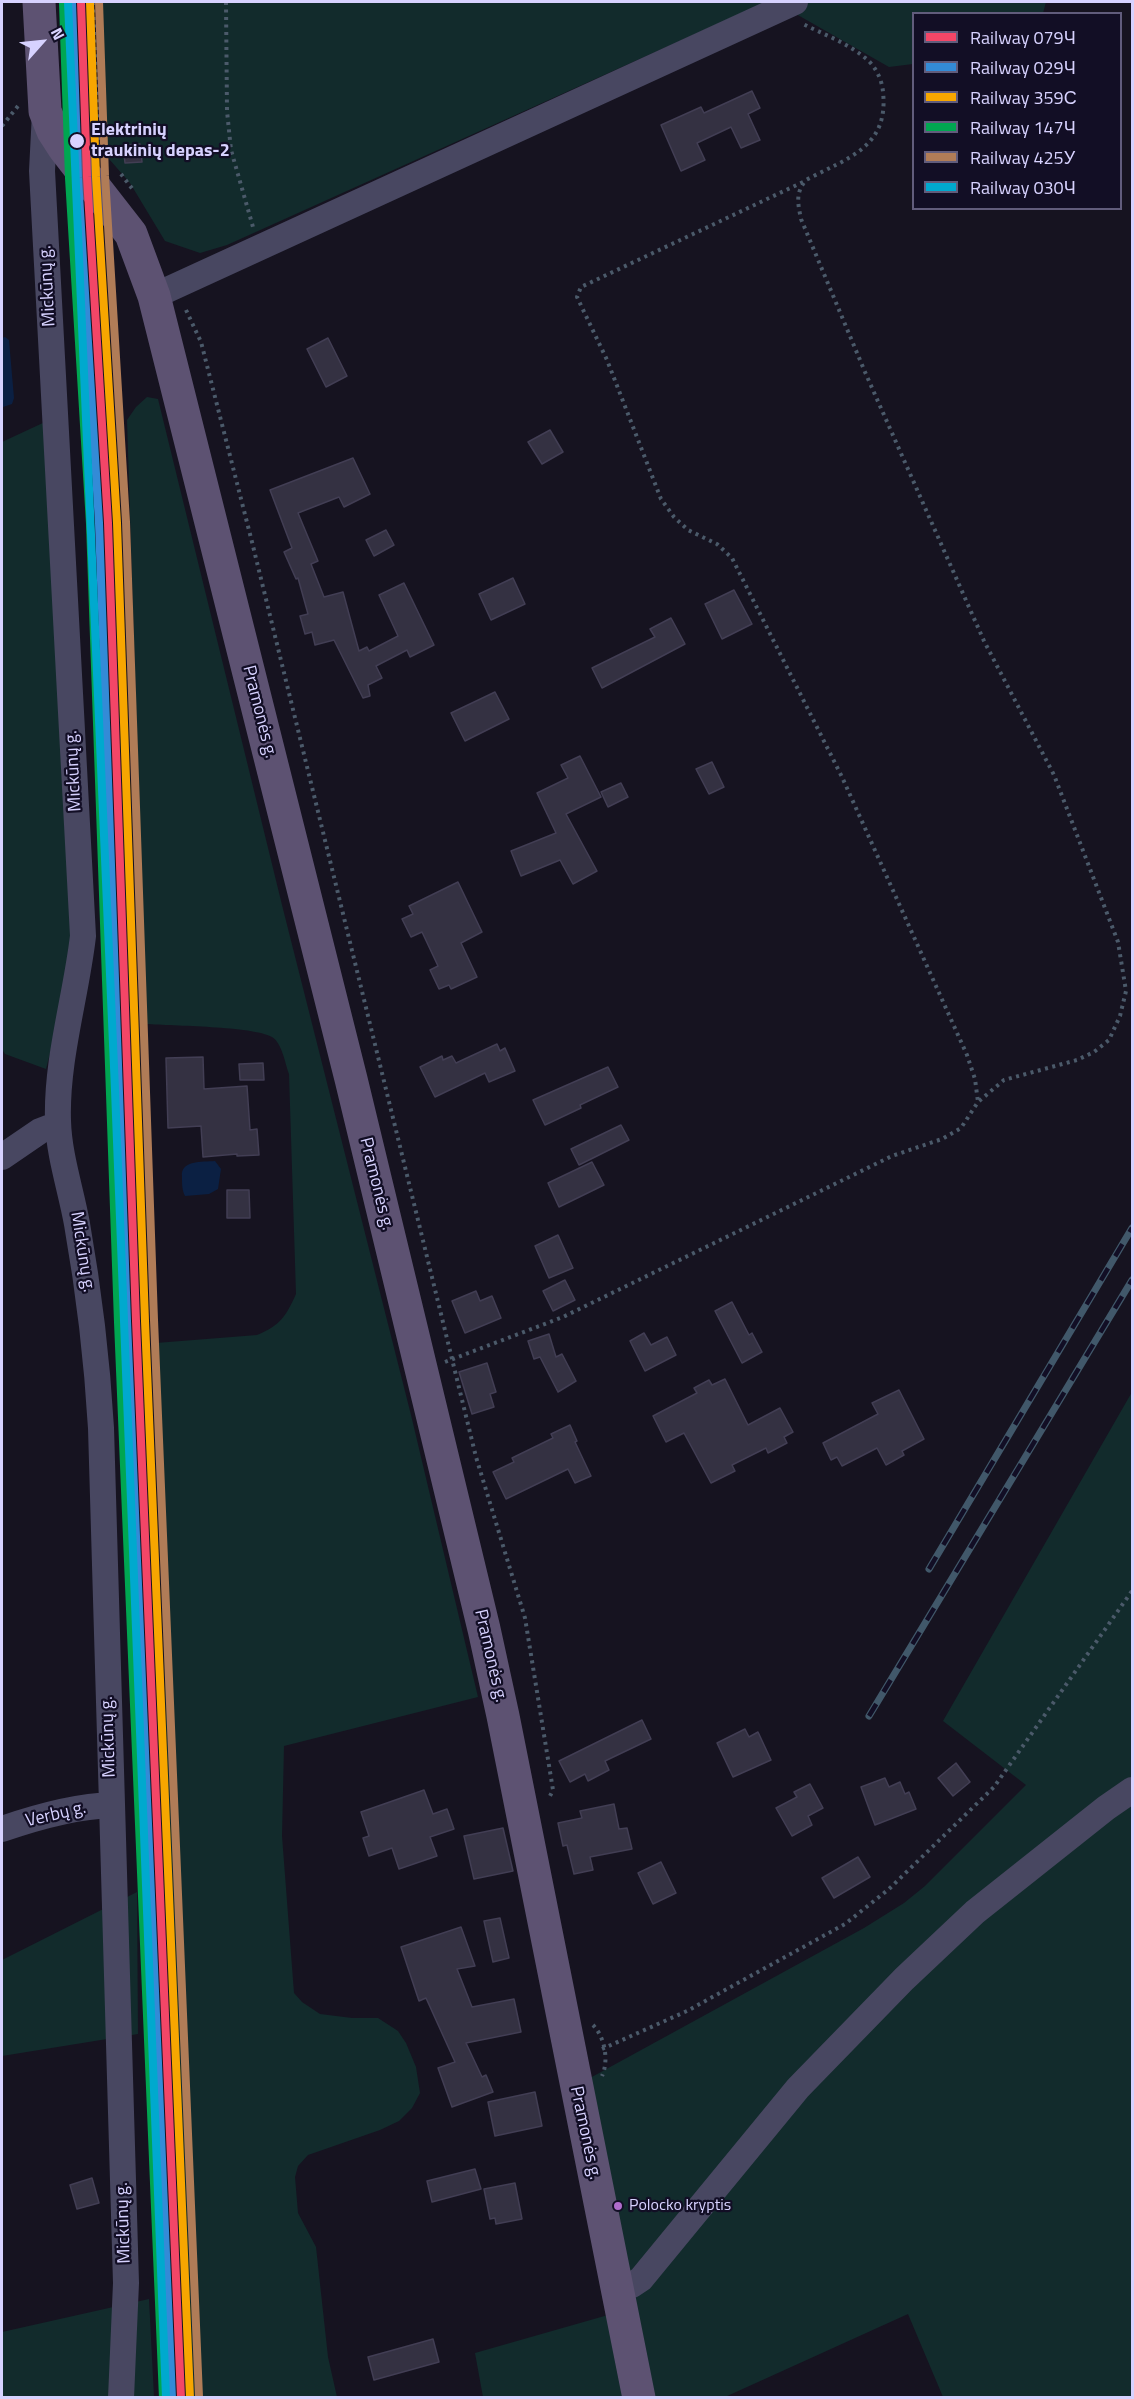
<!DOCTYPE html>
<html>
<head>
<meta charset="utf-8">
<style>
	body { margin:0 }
	#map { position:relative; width:1134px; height:2399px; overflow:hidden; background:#161320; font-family:"Titillium Web",sans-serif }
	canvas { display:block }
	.frame { position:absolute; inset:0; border:3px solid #d7d2ff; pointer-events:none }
	.legend { position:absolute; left:912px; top:12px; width:210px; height:198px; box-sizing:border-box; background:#120e25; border:2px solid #615c7c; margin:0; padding:8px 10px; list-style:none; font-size:18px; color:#d7d2ff }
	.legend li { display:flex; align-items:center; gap:12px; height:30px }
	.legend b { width:30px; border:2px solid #615c7c }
	.north { position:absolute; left:12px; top:12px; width:60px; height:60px; -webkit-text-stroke:4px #120e25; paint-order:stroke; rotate:63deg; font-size:16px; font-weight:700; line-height:24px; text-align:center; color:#d7d2ff }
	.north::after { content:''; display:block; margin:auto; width:21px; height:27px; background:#d7d2ff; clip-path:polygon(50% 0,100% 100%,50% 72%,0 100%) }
</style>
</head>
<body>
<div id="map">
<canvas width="1134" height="2399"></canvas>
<div class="frame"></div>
<ul class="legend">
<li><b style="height:8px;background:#f34667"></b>Railway 079Ч</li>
<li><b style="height:8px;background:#338bd7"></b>Railway 029Ч</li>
<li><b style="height:8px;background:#f7a600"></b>Railway 359С</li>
<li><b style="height:8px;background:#00a651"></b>Railway 147Ч</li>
<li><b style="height:8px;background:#b07c57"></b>Railway 425У</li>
<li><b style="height:8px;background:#00a9ce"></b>Railway 030Ч</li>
</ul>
<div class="north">N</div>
</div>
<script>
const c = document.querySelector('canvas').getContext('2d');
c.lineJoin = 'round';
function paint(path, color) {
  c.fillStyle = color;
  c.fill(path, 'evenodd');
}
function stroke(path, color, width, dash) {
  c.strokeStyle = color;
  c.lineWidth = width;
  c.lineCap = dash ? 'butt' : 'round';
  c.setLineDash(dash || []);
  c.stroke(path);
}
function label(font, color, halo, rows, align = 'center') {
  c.font = font + ' "Titillium Web",sans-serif';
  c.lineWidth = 4.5;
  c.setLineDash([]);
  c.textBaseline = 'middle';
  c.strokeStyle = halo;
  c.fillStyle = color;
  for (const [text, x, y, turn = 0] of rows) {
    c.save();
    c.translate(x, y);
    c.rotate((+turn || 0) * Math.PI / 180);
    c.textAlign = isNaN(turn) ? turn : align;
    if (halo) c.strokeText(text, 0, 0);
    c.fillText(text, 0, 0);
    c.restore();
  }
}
paint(new Path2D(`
	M97 2H766L227 245 200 253 165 241 130 183 103 152Z
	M775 2H1046L1043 13 914 14 913 64 889 67Z
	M147 397 158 399 283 909 411 1415 478 1697 284 1746 282 1836 294 1993 302 2002 320 2014 352 2018H378L398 2031 406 2043 416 2067 420 2093 412 2108 399 2121 380 2130 308 2155 298 2166 295 2177 298 2213 316 2247 328 2357 337 2397H192L172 1953 156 1343 257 1335C281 1325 286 1316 296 1294L289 1074C285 1063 282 1043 272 1037 252 1026 173 1026 146 1024L127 420 136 407Z
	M45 422 71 898V961L61 1010 46 1069 5 1054 2 1049V442Z
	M1132 1392V2397H943L908 2314 725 2397H651L590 2078 864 1928 904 1903 925 1886 1026 1785 943 1721Z
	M137 1892 138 2034 2 2056V1960Z
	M149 2299 154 2397H2V2332Z
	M608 2315 626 2397H483L475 2353Z`), '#122b2c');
paint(new Path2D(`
	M5 337 9 340 14 398 12 404 3 407 2 338Z
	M215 1161 221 1169 218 1189 209 1194 185 1196C182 1190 182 1184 182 1177 180 1160 202 1162 215 1161Z`), '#0b2043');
const building = new Path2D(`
	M752 91 760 108 748 114 760 140 741 148 731 127 697 143 705 160 681 171 661 125 701 107 704 113Z
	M140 144 142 162 125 163 123 145Z
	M328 338 347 376 326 387 307 349Z
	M550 430 563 452 542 464 528 442Z
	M353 458 370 494 344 507 339 497 298 513 318 561 311 564 324 597 343 592 359 651 367 647 369 651 398 636 379 595 404 583 434 645 410 657 407 650 376 666 382 678 368 685 370 696 363 698 334 640 315 645 312 632 305 634 300 616 308 614 298 578 296 579 284 552 292 548 270 490Z
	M386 530 394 545 374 556 366 540Z
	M513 578 525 604 491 620 479 594Z
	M734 590 752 624 722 639 705 604Z
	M671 618 685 644 602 688 592 668 655 637 650 629Z
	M495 692 509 719 465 741 451 713Z
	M580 756 601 797 566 814 597 871 573 884 560 860 521 876 511 851 556 833 537 793 568 778 561 765Z
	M712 762 724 787 709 794 696 769Z
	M621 783 628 797 608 807 601 792Z
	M458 882 482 932 461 943 477 977 451 989 449 985 439 989 430 970 438 966 422 932 411 937 402 919 413 914 409 906Z
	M497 1044 500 1051 505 1048 515 1071 489 1082 485 1073 435 1097 420 1067 442 1056 443 1060 452 1056 456 1063Z
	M203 1057 204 1089 247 1086 250 1130 257 1129 259 1155 237 1156V1154L203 1157 201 1126 168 1128 166 1058Z
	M263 1063 264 1080H240L239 1064Z
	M608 1067 618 1087 580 1105 581 1108 545 1125 533 1100Z
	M621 1125 629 1140 579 1165 571 1149Z
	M592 1162 604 1185 559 1207 548 1183Z
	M227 1190H249L250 1218H227Z
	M558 1235 573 1268 549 1278 535 1246Z
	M565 1280 575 1300 553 1311 543 1291Z
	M476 1291 480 1301 492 1296 501 1318 465 1333 452 1301Z
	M732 1302 749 1335 752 1333 762 1352 742 1363 715 1311Z
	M644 1333 651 1345 667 1337 676 1355 645 1371 630 1341Z
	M549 1334 556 1357 562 1354 576 1381 558 1392 540 1357 534 1359 528 1341Z
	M487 1363 496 1392 490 1394 494 1407 472 1414 459 1372Z
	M725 1379 748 1425 780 1408 793 1432 784 1437 787 1443 768 1453 766 1448 732 1465 735 1471 711 1483 684 1433 666 1442 653 1416 697 1393 694 1388 709 1380 712 1385Z
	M899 1390 924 1439 902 1451 904 1455 886 1465 877 1448 842 1466 837 1457 831 1460 823 1443 878 1414 872 1403Z
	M570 1425 577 1441 575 1442 591 1476 575 1483 568 1469 506 1499 493 1472 514 1462 512 1458 553 1438 551 1434Z
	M642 1720 651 1739 605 1761 609 1770 588 1781 585 1774 570 1782 559 1761Z
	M745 1729 749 1737 758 1732 771 1760 733 1777 717 1743Z
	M956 1763 970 1782 953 1796 938 1778Z
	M885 1778 889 1787 900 1782 905 1794 909 1792 916 1809 875 1825 861 1787Z
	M810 1784 823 1808 808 1816 812 1825 792 1836 776 1808 797 1797 794 1792Z
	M424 1790 433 1814 447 1809 454 1829 430 1837 437 1856 399 1869 392 1848 369 1856 363 1838 369 1836 361 1812Z
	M614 1804 619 1829 627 1828 632 1849 590 1857 593 1870 574 1874 567 1845 563 1846 558 1823 582 1818 580 1811Z
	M503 1828 513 1871 474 1879 464 1836Z
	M858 1857 870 1877 834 1898 822 1878Z
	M661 1862 676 1893 653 1904 638 1873Z
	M500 1918 509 1958 493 1962 484 1921Z
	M461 1927 475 1966 457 1969 472 2007 514 1999 521 2032 466 2043 482 2077 486 2075 493 2092 452 2107 438 2068 455 2062 426 1998 419 2001 401 1947Z
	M535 2092 542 2126 495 2136 488 2102Z
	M475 2169 481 2189 432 2202 427 2181Z
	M92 2178 99 2203 77 2209 70 2185Z
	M515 2183 522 2219 496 2224 495 2218 490 2219 484 2189Z
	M433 2339 439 2362 374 2380 368 2357Z`);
paint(building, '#343142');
stroke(building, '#423e54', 1.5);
stroke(new Path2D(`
	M93 2 99 147
	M226 2 227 111 231 150 253 227
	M2 126 18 106
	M121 174 134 191
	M803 182 581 287 577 297 607 360 661 499 674 517 688 530 717 544 732 558 842 777 967 1055 975 1079 978 1102
	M186 310 201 342 252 542 476 1457 525 1618 553 1790 548 1800
	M445 1362 563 1317 892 1156 942 1139 961 1128 978 1102 1004 1080 1077 1060 1094 1052 1109 1040 1120 1016 1126 991 1118 942 1054 775 984 641 865 372 801 219C798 204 795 193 806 180 847 158 889 148 883 92 882 79 875 65 864 57 847 43 823 34 803 24
	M593 2025C605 2037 609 2061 602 2076
	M602 2049 687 2011 845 1924 889 1889 994 1787 1132 1591`), '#4b5a6a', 4, [3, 4.5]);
stroke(new Path2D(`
	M45 113 42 171 83 936C76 997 56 1060 58 1121 59 1156 71 1190 77 1224 89 1292 97 1359 101 1428L126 2283 121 2398
	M154 296 795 2
	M2 1157 40 1131 58 1124
	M2 1829C34 1818 78 1806 112 1805
	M617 2288 632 2285 641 2279 798 2088 904 1979 975 1912 1106 1808 1132 1790`), '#484761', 26);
stroke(new Path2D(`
	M39 2 45 111 53 131 64 148 131 234 154 296 351 1079 484 1629 503 1716 639 2398`), '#5d5272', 33);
const rail = new Path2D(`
	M929 1569 1132 1228
	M869 1716 1132 1280`);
stroke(rail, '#41586a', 7);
stroke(rail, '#120e25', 4.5, [14]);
stroke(new Path2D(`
	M81 2 87 177 108 523 136 1321 181 2398`), '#f34667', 8);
stroke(new Path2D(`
	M72 2 78 178 99 523 127 1321 172 2398`), '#338bd7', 8);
stroke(new Path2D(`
	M90 2 96 177 117 523 145 1321 190 2398`), '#f7a600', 8);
stroke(new Path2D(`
	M63 3 69 178 90 524 118 1322 163 2398`), '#00a651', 8);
stroke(new Path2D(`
	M99 2 105 176 126 522 154 1320 199 2397`), '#b07c57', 8);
stroke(new Path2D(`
	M68 2 115 1090 166 2398`), '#00a9ce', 8);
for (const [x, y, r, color] of [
	[77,141,8,"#d7d2ff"],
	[618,2206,5,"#b06ccc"]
]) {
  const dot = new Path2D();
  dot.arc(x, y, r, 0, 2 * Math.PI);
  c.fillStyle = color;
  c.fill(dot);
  stroke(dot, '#120e25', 2);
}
label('16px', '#d7d2ff', '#120e25', [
	["Polocko kryptis",629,2206]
], 'left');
label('bold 18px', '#d7d2ff', '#120e25', [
	["Elektrinių",91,131],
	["traukinių depas-2",91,152]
], 'left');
label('18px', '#d7d2ff', '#120e25', [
	["Mickūnų g.",48,286,-93],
	["Pramonės g.",259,712,76],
	["Mickūnų g.",74,771,-93],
	["Pramonės g.",376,1184,76],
	["Mickūnų g.",82,1252,81],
	["Pramonės g.",490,1656,77],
	["Mickūnų g.",109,1737,-92],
	["Verbų g.",56,1815,-13],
	["Pramonės g.",585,2133,78],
	["Mickūnų g.",124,2223,-92]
]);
</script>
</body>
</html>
